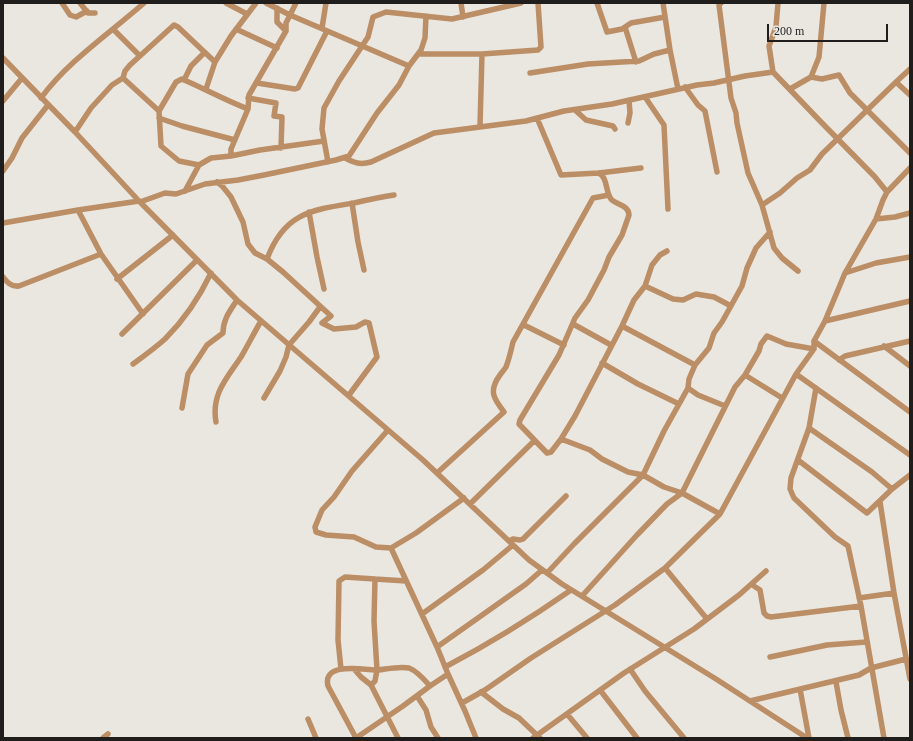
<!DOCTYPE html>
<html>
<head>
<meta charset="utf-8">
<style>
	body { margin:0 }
	#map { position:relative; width:913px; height:741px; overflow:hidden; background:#eae7e1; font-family:"Times New Roman",serif }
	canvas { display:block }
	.frame { position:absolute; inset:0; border:4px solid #1f1e1c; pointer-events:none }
	.scale { position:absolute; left:767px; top:24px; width:121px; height:18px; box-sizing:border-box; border:2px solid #1f1e1c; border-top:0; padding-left:5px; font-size:12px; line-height:14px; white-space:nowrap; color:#1f1e1c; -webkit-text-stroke:3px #eae7e1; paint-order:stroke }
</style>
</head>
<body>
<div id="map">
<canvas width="913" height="741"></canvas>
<div class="frame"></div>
<div class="scale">200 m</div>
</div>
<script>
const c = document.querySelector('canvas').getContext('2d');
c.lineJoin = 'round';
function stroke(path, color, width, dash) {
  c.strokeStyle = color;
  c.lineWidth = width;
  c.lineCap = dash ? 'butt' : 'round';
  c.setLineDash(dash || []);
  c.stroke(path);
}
stroke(new Path2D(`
	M62 3 70 15 76 17 87 11
	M80 3 88 13H95
	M226 3 247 14
	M266 3 290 15 409 66
	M461 3 463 17
	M597 3 607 32 622 29 631 23 665 17
	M663 3 670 50
	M721 3 719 5 731 98 736 113 737 123 748 173 762 205 774 248 782 258 798 271
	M778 3 776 27 769 46 773 72 822 123 875 177 887 192
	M625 27 636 62
	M322 28 326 3
	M113 29 139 55
	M236 29 277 48
	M286 31V23L296 3
	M418 54H482L480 126
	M482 54 538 50 541 47 538 3
	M3 58 75 132 139 201 237 300 423 460 529 560 562 584 716 679 807 738
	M910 69 896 82 910 95
	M530 73 588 64 639 61 654 54 670 50 678 89
	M811 77 822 79 839 75 850 93 910 153
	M123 78 159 111 176 82 182 79C205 89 225 100 248 109
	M184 80 191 66 204 53
	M257 83 295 89 298 88 327 31
	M685 87 698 105 705 111 717 172
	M206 89 215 62 231 36 256 3
	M790 89 811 77 819 57 824 3
	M645 97 664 125 668 209
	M41 98C68 61 110 33 144 3
	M248 98 276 103 274 116 282 117 281 148
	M3 101 22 78
	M575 110 586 120 613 126 615 129
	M159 111 161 146 179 161 199 165
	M159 118 182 126 235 140
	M537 118 561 175 599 173 641 168
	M628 123 630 113 629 100
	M75 132 91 108 112 85 123 78 125 71 130 65 174 25 178 27 215 62
	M231 156 260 150 324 141
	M345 158C355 163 360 165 371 162L434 133 526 121 564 111 612 104 697 85 714 83 745 76 773 72
	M328 162 322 129 324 108 339 81 368 37 373 17 386 12 452 19 521 3
	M3 171 12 158 22 138 48 105
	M599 173C608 178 605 191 611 199 616 205 629 205 629 215L622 235 609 257 604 270 588 300 575 318 559 355 520 420 519 424 547 453 551 452 561 439 575 416 622 326 634 300 645 286 652 265 660 255 667 251
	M217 182 223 187 231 197 243 222 248 244 255 253 267 259 283 272 331 316 322 323 334 329 356 327 365 322 369 323 377 357 349 395
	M185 191 199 165 211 158 231 156V149L248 109 249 95 286 31 277 22V8
	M140 202 165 193 176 194 205 184 238 180 264 175 336 160 349 156 377 113 399 85 409 66 421 50 425 38 426 16
	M352 203 358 242 364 270
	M762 205 780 193 797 178 810 170 822 154 896 82
	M78 210 101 254 143 314
	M309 212 317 257 324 289
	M876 219 895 217 910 213
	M3 223 78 210 139 201
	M267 259C284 213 311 210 354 203 367 200 380 197 394 195
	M845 273 876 263 910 257
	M3 277C7 282 11 287 19 286L101 254
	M117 279 173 235
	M645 286 673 299 683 300 696 294 714 297 731 306
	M825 321 910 301
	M573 324 611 345
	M524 325 564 345
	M622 326 695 365
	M122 334 197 260
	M814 341 910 412
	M884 346 910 366
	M839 360 845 356 910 341
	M602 363 638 384 679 404
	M133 364C144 356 155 348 165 339 184 320 199 298 211 273
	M796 374 910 455
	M745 375 782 398
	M688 388 698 395 725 406
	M816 388 809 428 791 478 790 489 794 498 835 537 848 546 861 606 884 738
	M264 398 280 371 286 357 289 345 309 322 320 307
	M182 408 188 374 207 345 223 333C223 319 230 311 237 300
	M216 422C211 394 227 378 241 357 248 345 254 333 261 321
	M809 428 872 472 892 489
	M388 430 352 471 334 497 322 510 315 527 316 532 326 535 354 537 376 547 391 548 416 533 464 498
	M561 439 590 450 602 459 628 472 643 475 664 487 682 493 720 514
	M798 460 867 513 892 489 910 475
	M437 473 504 412C494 399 488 391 500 375 502 372 504 370 506 367 509 359 511 351 513 342L593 198 609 195
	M880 502 894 593 910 679
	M470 504 534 441
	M509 541 513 539 520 540 523 539 566 496
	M391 548 437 647 448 674 465 711 476 738
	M665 568 707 619
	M547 573 574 544 643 475 664 431 688 388 689 379 695 365 709 348 714 333 722 322 742 286 747 268 756 248 770 232
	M753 583 754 586 760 590 764 613 767 616 771 617 861 606
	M582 596 637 535 667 504 682 493 735 387 745 375 759 351 761 344 767 336 786 344 814 349
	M859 598 894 593
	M422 614 483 570 513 545
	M437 647 526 584 542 570
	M770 657 827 645 866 642
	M445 667C489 644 531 618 571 590
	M341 669 338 640 339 581 345 577 375 579
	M354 669 361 677 371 685
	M630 669 645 691 684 738
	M836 682 841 710 848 738
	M800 689 809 738
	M600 690 637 738
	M481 692 503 709 519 718 540 738
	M417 696 426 710 431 727 438 738
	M750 701 859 675 871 668 906 659
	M462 703 485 690 531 658 615 605 665 568 720 514 796 374 814 349V341L825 321 845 273 876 219 883 200 887 192 910 168
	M567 714 587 738
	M308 719 316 738
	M103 738 108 734
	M356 738 328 686C322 661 365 670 378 670 387 669 399 666 409 668 417 671 424 679 430 686
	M356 738 403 706 430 686 448 674
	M398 738 371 685 375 681 377 670 374 621 375 579 406 581
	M533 738 624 673 694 629 739 595 766 571`), '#bb8e65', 5.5);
</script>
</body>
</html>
